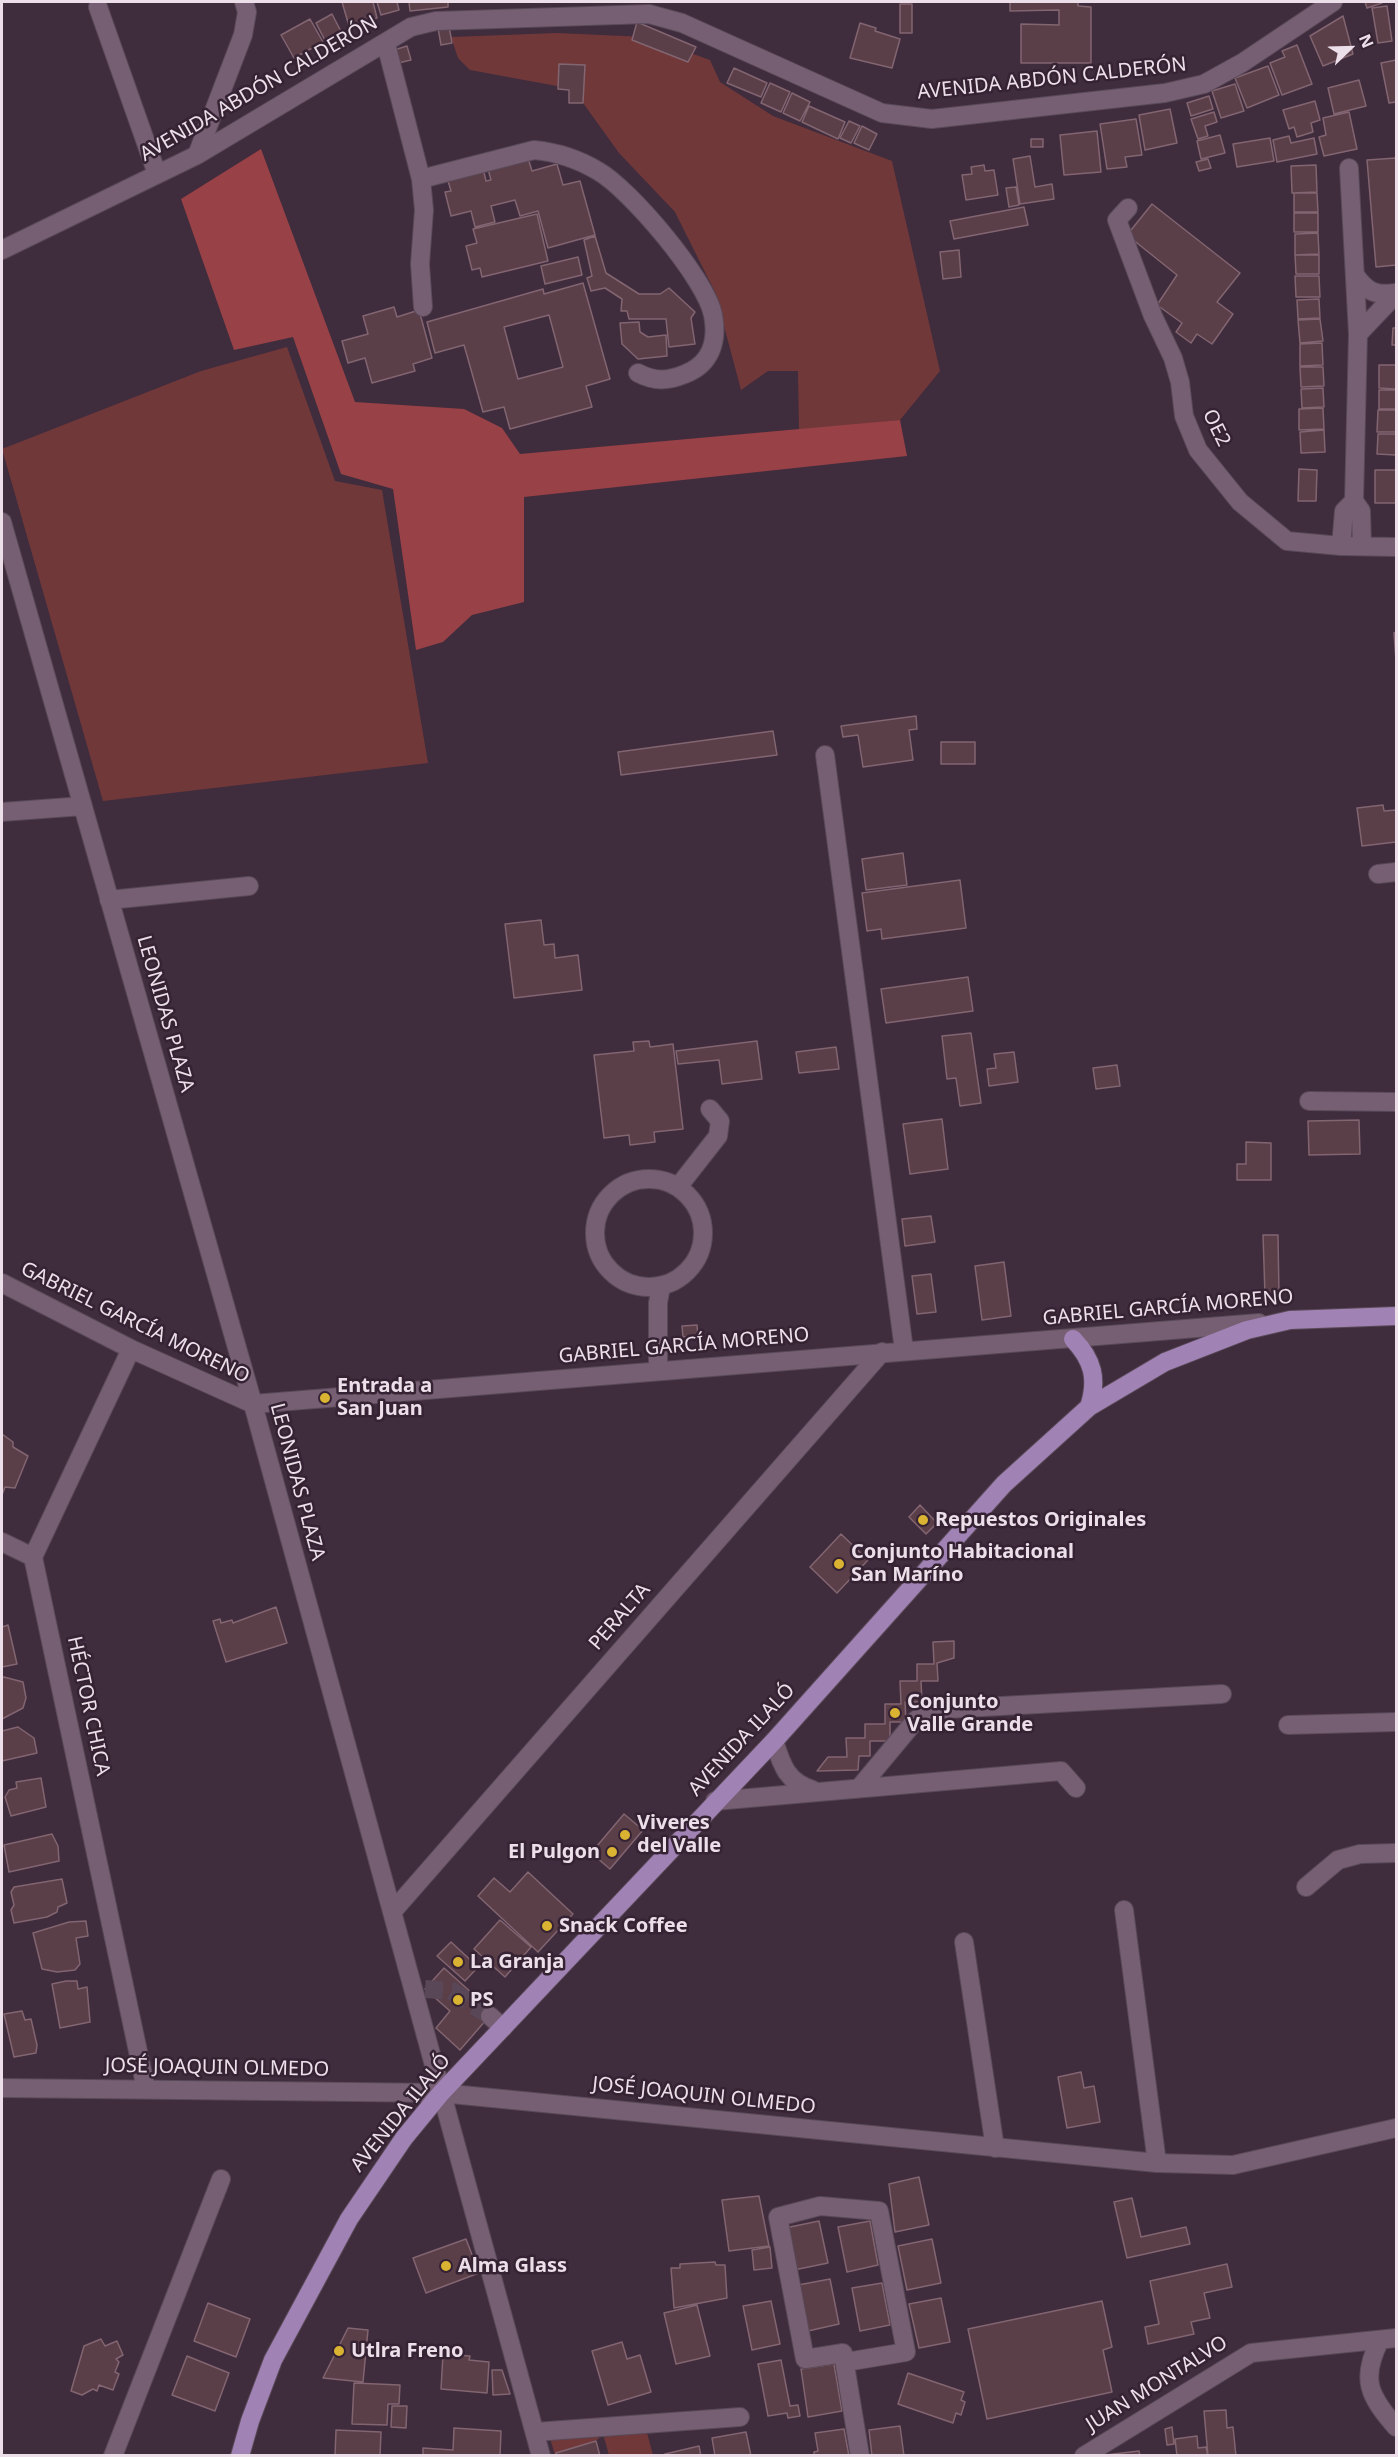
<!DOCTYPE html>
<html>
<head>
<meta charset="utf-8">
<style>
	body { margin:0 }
	#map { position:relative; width:1398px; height:2457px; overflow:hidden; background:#3f2c3d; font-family:"Noto Sans",sans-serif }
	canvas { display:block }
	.frame { position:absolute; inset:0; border:3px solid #ecdfea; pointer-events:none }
	.north { position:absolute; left:1320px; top:18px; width:60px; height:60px; -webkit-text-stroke:4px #352233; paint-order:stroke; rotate:67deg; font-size:16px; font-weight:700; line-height:24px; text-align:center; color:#ecdfea }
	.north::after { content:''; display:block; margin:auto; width:21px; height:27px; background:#ecdfea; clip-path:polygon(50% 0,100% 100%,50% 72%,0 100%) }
</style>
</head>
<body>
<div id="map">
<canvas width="1398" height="2457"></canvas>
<div class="frame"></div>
<div class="north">N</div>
</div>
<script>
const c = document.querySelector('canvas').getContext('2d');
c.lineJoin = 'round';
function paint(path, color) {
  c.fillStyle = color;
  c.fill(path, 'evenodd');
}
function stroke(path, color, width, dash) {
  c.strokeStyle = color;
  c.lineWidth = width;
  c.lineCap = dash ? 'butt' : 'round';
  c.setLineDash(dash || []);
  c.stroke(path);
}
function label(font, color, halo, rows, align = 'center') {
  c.font = font + ' "Noto Sans",sans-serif';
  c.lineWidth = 5;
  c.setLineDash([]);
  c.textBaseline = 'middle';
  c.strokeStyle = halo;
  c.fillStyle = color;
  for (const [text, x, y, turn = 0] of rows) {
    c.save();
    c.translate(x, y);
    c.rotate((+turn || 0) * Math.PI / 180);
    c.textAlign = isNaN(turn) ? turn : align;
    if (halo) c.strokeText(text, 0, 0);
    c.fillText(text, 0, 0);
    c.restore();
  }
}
paint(new Path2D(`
	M557 33 646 37 710 60 720 82 773 116 892 161 940 371 900 420 799 431 798 371H768L741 390 715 292 675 212 619 153 573 89 470 70 458 58 451 37Z
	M287 347 335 481 382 490 428 763 103 801 2 449 201 371Z
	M647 2433 653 2455H609L603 2434Z
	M598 2434 599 2439 555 2455 549 2435Z`), '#71383a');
paint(new Path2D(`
	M261 149 355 402 464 409 502 428 520 454 900 420 907 456 524 497V602L472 615 443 642 416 650 393 489 341 474 293 337 234 350 181 199Z`), '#984146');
const building = new Path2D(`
	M342 2H373L377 18 349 26Z
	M377 2H397L399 10 381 15Z
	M409 2H448V7L410 11Z
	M1010 2H1078V6L1091 7V63H1021V24L1059 25V10L1010 11Z
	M1365 2H1382V3L1367 8Z
	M900 4H912V33H900Z
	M1387 6 1392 41 1378 43 1372 8Z
	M332 14 346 41 330 50 316 23Z
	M1343 16 1353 54 1323 66 1310 36Z
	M310 19 323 42 294 58 281 35Z
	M637 22 696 47 688 62 632 40Z
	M860 23 876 28 875 31 900 39 892 68 850 58Z
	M449 26 452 43 441 45 438 28Z
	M1297 45 1312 84 1282 95 1270 63 1285 57 1282 51Z
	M407 46 411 60 398 63 394 50Z
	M1396 60V102L1389 103 1381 63Z
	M559 64 585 65 583 103H569V90L558 89Z
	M1268 66 1279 95 1247 108 1235 78Z
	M734 68 767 83 761 97 727 83Z
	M1359 80 1366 106 1334 114 1328 88Z
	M770 83 790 92 781 112 761 103Z
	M1235 84 1244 111 1221 118 1212 91Z
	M792 93 810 102 800 121 783 113Z
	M1209 96 1213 109 1191 116 1187 103Z
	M1315 101 1320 120 1311 123 1313 132 1297 137 1294 127 1289 129 1283 110Z
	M809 106 845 122 838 139 802 122Z
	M1170 109 1177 143 1145 150 1139 115Z
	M1214 112 1217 122 1205 126 1208 136 1198 139 1191 119Z
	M1349 112 1357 149 1324 156 1319 137 1326 135 1323 118Z
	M1136 119 1142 155 1125 157 1127 167 1107 169 1100 124Z
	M849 121 860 126 851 143 840 138Z
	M862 126 877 134 869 150 854 143Z
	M1097 131 1101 172 1064 175 1060 135Z
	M1220 135 1225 153 1201 159 1197 141Z
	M1289 136 1291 143 1314 138 1317 154 1277 162 1273 140Z
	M1270 138 1274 161 1237 167 1233 144Z
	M1031 139H1043V147H1031Z
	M1030 156 1035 187 1052 184 1054 199 1020 204 1013 159Z
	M528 158 532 171 557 164 563 185 580 181 595 235 548 248 538 211 520 216 515 200 491 206 495 222 475 227 471 211 451 216 445 192 451 191 448 181 482 164 486 181 491 180 488 169Z
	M1396 158V265L1376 267 1367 160Z
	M1208 159 1211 168 1199 171 1196 162Z
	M984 165 985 171 994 170 998 195 966 200 962 175 972 174 971 167Z
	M1316 165 1317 192 1292 193 1291 166Z
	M1016 187 1019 205 1009 207 1006 188Z
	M1294 193H1317L1318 212H1294Z
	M1152 204 1240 273 1217 302 1233 314 1212 344 1197 334 1191 343 1176 332 1182 323 1157 305 1177 275 1127 235Z
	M1024 207 1028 225 954 239 950 221Z
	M1294 213H1318V232H1294Z
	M537 214 548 261 482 277 480 268 472 270 466 246 477 243 473 229Z
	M1318 233 1319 254 1295 255V234Z
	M595 236 606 273 639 294H660L669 288 695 312 691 318 695 344 669 347 666 319H629L627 311H621L622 299 605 288 591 291 587 278 592 276 584 240Z
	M959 250 961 277 943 279 940 252Z
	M1295 255H1319V274H1296Z
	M578 257 582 275 545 284 541 266Z
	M1295 276H1319L1320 297H1296Z
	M583 283 610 379 586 386 592 407 510 429 504 407 483 412 464 345 435 353 427 322 543 289 544 294ZM549 315 563 367 518 379 504 327Z
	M1319 299 1320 318 1298 319 1297 300Z
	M394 307 397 317 419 310 432 358 413 364 415 371 372 383 365 358 348 363 342 341 368 334 363 316Z
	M1320 319 1323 341 1300 343 1298 320Z
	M639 322 640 332 648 337 666 335 667 356 638 359 622 344 620 323Z
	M1393 328H1396V345H1392Z
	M1322 343 1323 365 1300 366V344Z
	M1379 365H1396V389L1379 388Z
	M1300 367H1323L1324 386 1301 387Z
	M1323 388 1324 407 1302 408 1301 389Z
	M1379 390H1396V409H1379Z
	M1323 408 1324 429 1299 430V409Z
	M1378 410H1396V432H1377Z
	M1324 430 1325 452 1301 453 1300 432Z
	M1378 434H1396V455L1377 454Z
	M1299 469 1317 470 1316 501H1298Z
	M1375 470H1396V503H1375Z
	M1396 632V661L1394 633Z
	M916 716 917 729 909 730 913 760 863 767 858 735 843 737 841 726Z
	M773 731 777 755 621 775 618 752Z
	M941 742H975V764H941Z
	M1383 805 1384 811 1396 810V842L1362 846 1357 808Z
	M903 853 907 885 866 890 862 859Z
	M960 880 966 928 882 939 881 929 867 931 862 893Z
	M541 920 544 945 554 944 555 958 578 955 582 990 514 998 505 924Z
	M968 977 973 1011 886 1023 881 989Z
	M971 1033 981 1103 960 1106 956 1078 947 1079 942 1036Z
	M649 1041 650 1047 673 1044 683 1129 654 1132 655 1142 630 1145 629 1135 604 1138 594 1055 634 1051 633 1042Z
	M757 1041 762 1079 722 1084 719 1060 678 1064 676 1051Z
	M836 1047 839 1069 799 1073 796 1052Z
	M1014 1052 1018 1082 989 1086 987 1069 996 1068 994 1054Z
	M1117 1065 1120 1086 1096 1089 1093 1068Z
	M942 1119 948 1169 910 1174 903 1124Z
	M1359 1120 1360 1154 1309 1155 1308 1121Z
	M1246 1142 1271 1143V1180H1237V1164H1246Z
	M931 1216 935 1242 905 1246 902 1219Z
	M1263 1235H1278L1279 1295H1265Z
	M1004 1262 1011 1316 982 1320 975 1266Z
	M931 1274 936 1312 917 1314 912 1276Z
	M697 1325 698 1336 683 1337 682 1326Z
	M2 1434 13 1442V1447L28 1456 15 1488 5 1487 2 1495Z
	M920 1505 937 1523 926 1534 909 1517Z
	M841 1534 868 1560 837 1593 810 1567Z
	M276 1607 287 1643 226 1662 213 1621 220 1619 221 1623 232 1620 233 1623Z
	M8 1625 17 1664 2 1667V1627Z
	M954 1641V1658L937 1663 938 1681H921L922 1702H905L906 1722H890V1741H870V1756H859L858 1770 817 1771 828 1757H847L846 1738H865V1724H885V1704H901L900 1681H917V1664H934L933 1642Z
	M4 1677 23 1682 26 1698 23 1708 2 1719V1678Z
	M18 1727 34 1738 37 1753 2 1761V1731Z
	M41 1778 46 1807 11 1816 5 1797 9 1790 17 1788 16 1782Z
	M624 1814 643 1830 610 1869 591 1853Z
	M52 1834 58 1846 59 1861 9 1872 4 1845Z
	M528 1872 573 1914 538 1952 478 1896 494 1878 510 1892Z
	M62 1879 67 1903 58 1907 57 1912 47 1917 14 1923 11 1910 14 1905 11 1892 14 1887Z
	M500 1920 531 1947 505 1977 474 1949Z
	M86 1921 88 1936 76 1938 80 1964 75 1970 57 1972 42 1969 33 1933 69 1922Z
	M451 1942 478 1967 465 1981 437 1956Z
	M444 1968 493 2012 460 2050 436 2028 450 2011 425 1989Z
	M66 1981H77L78 1989 87 1987 90 2022 60 2028 52 1984Z
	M22 2011 25 2020 31 2019 37 2045 36 2053 14 2057 4 2014Z
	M1081 2072 1084 2088 1094 2086 1100 2122 1067 2128 1058 2077Z
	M919 2177 929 2225 895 2232 889 2184Z
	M759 2196 769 2246 729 2251 722 2200Z
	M1132 2198 1141 2237 1186 2227 1190 2244 1127 2258 1114 2202Z
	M819 2221 828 2263 794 2270 785 2228Z
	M870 2221 878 2265 847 2272 838 2227Z
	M466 2239 479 2273 426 2293 413 2258Z
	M932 2239 941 2283 907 2290 898 2246Z
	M770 2247 772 2268 754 2270 752 2250Z
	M715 2262 716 2265H725L727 2298 674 2308 671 2268H680V2264Z
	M1227 2264 1232 2287 1204 2293 1210 2318 1191 2322 1194 2334 1148 2344 1145 2327 1159 2324 1150 2281Z
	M830 2279 839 2324 808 2331 798 2285Z
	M882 2283 890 2325 860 2331 852 2288Z
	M941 2298 950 2342 919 2348 909 2304Z
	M771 2301 780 2344 752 2350 743 2306Z
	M1102 2301 1112 2347 1103 2350 1112 2392 987 2419 968 2329Z
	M208 2303 250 2319 236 2357 194 2341Z
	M697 2305 710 2356 676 2364 664 2313Z
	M348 2328 368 2330 363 2382 323 2378Z
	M101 2339 105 2346 117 2341 123 2355 116 2359 119 2362 115 2372 119 2374 113 2390 99 2385 97 2391 93 2389 82 2395 71 2391 84 2346Z
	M622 2342 627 2359 640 2355 651 2392 608 2405 592 2351Z
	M443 2354 470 2356 469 2360 489 2362 487 2393 441 2389Z
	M187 2356 229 2373 215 2411 172 2395Z
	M781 2360 790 2406 798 2405 800 2416 788 2418 787 2413 768 2416 758 2364Z
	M834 2364 842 2411 808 2417 801 2369Z
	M492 2370H502L510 2394 493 2395Z
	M908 2373 964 2392 961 2400 965 2402 961 2415 956 2413 953 2423 898 2404Z
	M354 2383 400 2385 399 2404H388L387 2425 352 2424Z
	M392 2406H407L406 2428 391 2427Z
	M1226 2410 1227 2428 1233 2427 1236 2456H1208L1204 2411Z
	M900 2426 904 2456H872L869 2430Z
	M1172 2427 1174 2444 1167 2445 1165 2429Z
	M454 2428 501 2431 500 2456H423V2448L453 2450Z
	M844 2429 849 2456H814V2452L818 2451 815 2433Z
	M336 2430 381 2432 380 2456H335Z
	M746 2432 751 2456H715L712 2438Z
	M1197 2436 1198 2448 1206 2447 1208 2456H1177L1175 2439Z
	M596 2441 600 2456H556V2453Z
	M699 2446 701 2456H665V2454Z
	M1139 2451 1140 2456 1105 2455Z`);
paint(building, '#5a3f49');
stroke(building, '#826570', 1.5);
stroke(new Path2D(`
	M425 1989 452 1991 490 2016`), '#594757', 18, [18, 9]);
const minor = new Path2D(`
	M98 7 157 174
	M386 44 421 179 424 210 420 264 423 307
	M197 155 243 35 247 12 244 2
	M1349 168 1358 334
	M421 179 534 150C556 152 578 159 598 171 630 189 706 279 713 315 718 341 711 364 685 374 668 381 655 382 638 373
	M1128 208 1117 220 1153 316 1173 358 1180 382 1184 416 1198 450 1240 502 1287 541 1341 546 1396 547
	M2 250 197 155 411 27 436 21 649 14 682 23 882 113 932 119 1165 93 1204 84 1242 63 1333 2
	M1355 275C1367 292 1376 296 1396 293
	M2 522 253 1404 541 2456
	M1341 546 1344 511 1354 501
	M1362 546 1361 511 1354 501 1358 334 1396 294
	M825 755 904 1350
	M2 812 83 806
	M1378 874 1396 872
	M109 900 249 886
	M1309 1101 1396 1102
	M595 1233a54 54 0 1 1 108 0a54 54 0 1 1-108 0Z
	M678 1187 718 1136 720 1121 710 1109
	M2 1283 131 1349 253 1404 1259 1323
	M131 1349 33 1557 146 2089
	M658 1370V1303L661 1286
	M2 1542 33 1557
	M1288 1725 1396 1722
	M774 1741C782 1766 787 1782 813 1790
	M860 1787 915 1721 928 1710 1222 1694
	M715 1801 1061 1771 1076 1788
	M1306 1887 1338 1860 1360 1854 1396 1853
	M1124 1910 1157 2163
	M393 1911 882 1352
	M964 1942 995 2148
	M490 2016 503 2028
	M2 2088 441 2093 1157 2163 1233 2165 1396 2128
	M1380 2340C1360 2379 1369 2396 1396 2427
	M846 2362 906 2352 879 2211 820 2206 778 2217 805 2359 843 2353 860 2456
	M535 2432 740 2417
	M113 2456 221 2179
	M1084 2456 1251 2353 1396 2338`);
const major = new Path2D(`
	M1073 1339C1093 1360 1098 1379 1089 1407
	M240 2456 250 2421 273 2360 349 2219 404 2138 441 2093 774 1741 1004 1484 1089 1407 1165 1362 1247 1330 1290 1320 1396 1316`);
stroke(minor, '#594957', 20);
stroke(major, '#594957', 20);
stroke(minor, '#765f73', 18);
stroke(major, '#a082b4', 18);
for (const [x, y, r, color] of [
	[325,1398,6,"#dab333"],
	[923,1520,6,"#dab333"],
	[839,1564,6,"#dab333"],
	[895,1713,6,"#dab333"],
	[625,1835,6,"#dab333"],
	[612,1852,6,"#dab333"],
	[547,1926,6,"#dab333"],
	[458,1962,6,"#dab333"],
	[458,2000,6,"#dab333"],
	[446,2266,6,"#dab333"],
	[339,2351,6,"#dab333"]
]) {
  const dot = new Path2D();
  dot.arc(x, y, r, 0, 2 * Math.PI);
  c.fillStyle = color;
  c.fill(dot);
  stroke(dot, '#352233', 2);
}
label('20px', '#ecdfea', '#352233', [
	["AVENIDA ABDÓN CALDERÓN",1052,79,-6],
	["AVENIDA ABDÓN CALDERÓN",259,89,-30],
	["OE2",1216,428,64],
	["LEONIDAS PLAZA",165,1014,74],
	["GABRIEL GARCÍA MORENO",1168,1308,-5],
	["GABRIEL GARCÍA MORENO",135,1323,26],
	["GABRIEL GARCÍA MORENO",684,1346,-5],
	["LEONIDAS PLAZA",297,1482,75],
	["PERALTA",620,1617,-49],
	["HÉCTOR CHICA",88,1706,78],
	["AVENIDA ILALÓ",742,1740,-47],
	["JOSÉ JOAQUIN OLMEDO",217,2068,1],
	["JOSÉ JOAQUIN OLMEDO",704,2096,6],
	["AVENIDA ILALÓ",401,2113,-51],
	["JUAN MONTALVO",1157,2384,-32]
]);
label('bold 20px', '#ecdfea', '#352233', [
	["Entrada a",337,1386],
	["San Juan",337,1409],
	["Repuestos Originales",935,1520],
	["Conjunto Habitacional",851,1552],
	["San Maríno",851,1575],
	["Conjunto",907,1702],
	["Valle Grande",907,1725],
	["Viveres",637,1823],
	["del Valle",637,1846],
	["El Pulgon",600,1852,"right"],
	["Snack Coffee",559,1926],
	["La Granja",470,1962],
	["PS",470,2000],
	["Alma Glass",458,2266],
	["Utlra Freno",351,2351]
], 'left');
</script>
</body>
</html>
